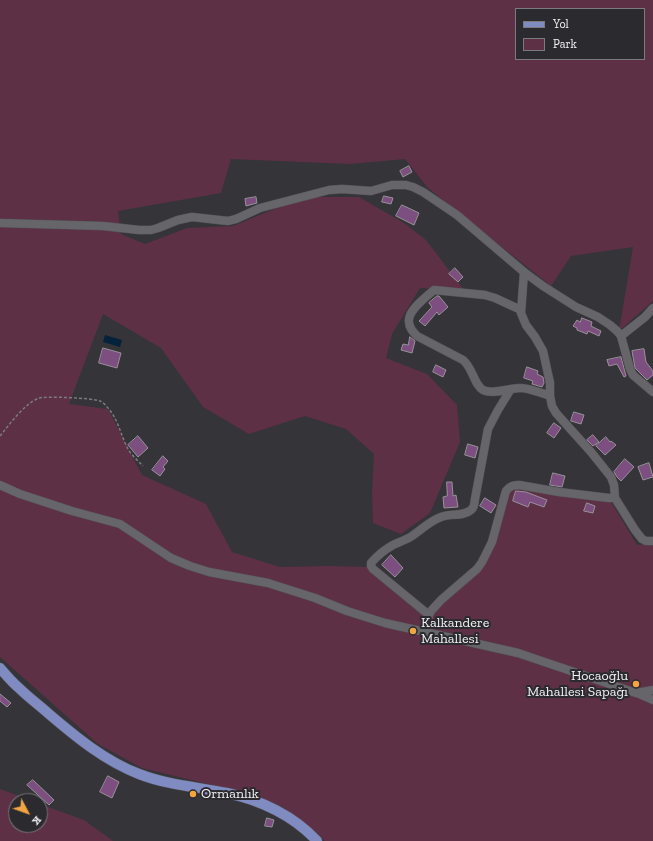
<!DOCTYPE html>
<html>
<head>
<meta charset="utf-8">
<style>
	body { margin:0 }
	#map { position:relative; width:653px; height:841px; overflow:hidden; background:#353439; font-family:"Zilla Slab",serif }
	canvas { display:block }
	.legend { position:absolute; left:515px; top:8px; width:130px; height:52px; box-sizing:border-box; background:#2b2a2f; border:1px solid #7b7a7e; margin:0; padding:5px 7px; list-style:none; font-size:12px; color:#f3f2f5 }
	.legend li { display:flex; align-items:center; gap:8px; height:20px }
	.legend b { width:20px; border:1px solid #7b7a7e }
	.north { position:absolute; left:8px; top:793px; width:40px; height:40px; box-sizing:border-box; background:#2b2a2f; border:1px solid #7b7a7e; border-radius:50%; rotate:131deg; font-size:11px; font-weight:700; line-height:16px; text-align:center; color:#f3f2f5 }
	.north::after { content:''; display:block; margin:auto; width:14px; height:18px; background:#f2a541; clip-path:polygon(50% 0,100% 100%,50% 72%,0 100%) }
</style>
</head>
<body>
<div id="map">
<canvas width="653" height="841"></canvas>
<ul class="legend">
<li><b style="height:5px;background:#7f8bc1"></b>Yol</li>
<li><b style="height:11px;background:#5d3046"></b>Park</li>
</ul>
<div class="north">K</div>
</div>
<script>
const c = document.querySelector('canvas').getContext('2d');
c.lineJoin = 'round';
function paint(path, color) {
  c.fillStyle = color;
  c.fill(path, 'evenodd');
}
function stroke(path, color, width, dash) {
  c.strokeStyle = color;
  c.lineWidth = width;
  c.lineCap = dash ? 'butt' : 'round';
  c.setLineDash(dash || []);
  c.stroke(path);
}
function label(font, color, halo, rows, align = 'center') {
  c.font = font + ' "Zilla Slab",serif';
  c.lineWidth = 4;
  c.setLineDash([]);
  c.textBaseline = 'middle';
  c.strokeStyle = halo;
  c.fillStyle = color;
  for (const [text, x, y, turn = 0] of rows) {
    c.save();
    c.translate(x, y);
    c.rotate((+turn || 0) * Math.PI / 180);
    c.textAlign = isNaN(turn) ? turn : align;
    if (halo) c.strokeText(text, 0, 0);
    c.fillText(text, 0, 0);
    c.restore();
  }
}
paint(new Path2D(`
	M0 0H653V301L619 331 633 247 571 256 551 286 428 188 405 159 350 164 231 159 221 193 118 211 121 234 145 244 187 228 233 226 304 197H359L404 223 426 240 464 290 420 288 392 334 386 358 427 374 457 405 460 442 430 513 401 534 373 523 372 493 374 454 346 429 305 416 249 434 203 407 161 348 103 314 69 404 108 409 142 475 206 504 232 552 280 567 328 566 368 567 425 611 463 580 493 550 513 484 608 497 637 545 653 543V841H325L284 808 245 793 142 768 98 744 0 657ZM516 9H644V59H516Z
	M0 789 33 801H16V825H40V804L84 820 113 841H0Z`), '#5d3046');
paint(new Path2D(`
	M105 335 122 340 120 347 103 342Z`), '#04233b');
const building = new Path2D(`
	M409 166 412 172 403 177 400 171Z
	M384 196 393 198 391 204 382 202Z
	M256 197 257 203 246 206 245 199Z
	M402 205 419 213 414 225 396 216Z
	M455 268 463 277 458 282 449 274Z
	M437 296H439L448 307 439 315 437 312 425 326 419 321 432 307 429 303Z
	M582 318 592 322 591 326 601 331 599 336 588 331 587 334 577 330V328L573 326 577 320 580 322Z
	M410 337 415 341 412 353 401 350 403 344 408 345Z
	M103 348 121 353 117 368 99 363Z
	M644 349 646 362 653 371V375L647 380 635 368 632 351Z
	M621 357 626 376 624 377 617 364 609 366 607 360Z
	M436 365 446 370 443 377 433 372Z
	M527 367 538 371 537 374 543 377 544 383 542 387 532 384 533 381 524 378Z
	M574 412 584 415 581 424 571 421Z
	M554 423 561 428 554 438 547 433Z
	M593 435 599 442 593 446 587 440Z
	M138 436 148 448 138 457 128 445Z
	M606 437 610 442 611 441 616 445 605 455 596 446Z
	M468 444 478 447 475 458 465 455Z
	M163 456 168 461 163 467 165 469 160 476 152 470Z
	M625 459 634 467 621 481 617 477 614 472Z
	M649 463 653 477 643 480 638 467Z
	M553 473 565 476 562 487 550 485Z
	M447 482H452L453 496 456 495 458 507 444 508 443 497 447 496Z
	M516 491 526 492 547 500 544 507 530 502 528 507 513 501Z
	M485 498 496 505 491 513 480 506Z
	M587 503 595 506 593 513 584 511Z
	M391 555 403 568 395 577 382 565Z
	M0 694 11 703 7 707 0 701Z
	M108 776 119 782 112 798 100 792Z
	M33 780 54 800 49 805 27 785Z
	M267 818 274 820 272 827 265 826Z`);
paint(building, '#7d4e80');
stroke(building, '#979297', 1);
const minor = new Path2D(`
	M0 223 103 226 139 230H151L158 228 178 220 192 217 228 221 236 219 260 208 329 190 342 189 371 191 392 185H406L413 187 423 192 457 215 524 272 543 286 576 307 598 317 610 325 617 331 621 336 630 369 633 375 653 392
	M524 272 521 313 526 325 535 337 543 351 550 383V396L552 406 556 413 591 452 611 477 614 485 615 498 635 530 642 539 646 541H653
	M521 310 495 298 485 295 434 290C426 297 407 311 409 322 409 328 413 332 417 336L463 360C473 368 474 385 483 390 492 395 510 388 520 388 530 388 541 393 550 396
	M621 336 645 317 653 308
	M0 485 20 494 72 511 120 524 171 558 190 566 209 572 268 583 315 598 347 611 385 623 518 653 636 693 653 690
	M429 615 373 569 371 566V563C377 556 384 550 393 545 399 542 406 540 412 536 422 529 430 521 441 517 450 513 463 517 471 510 475 507 474 504 475 499L488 429 498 410 511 389
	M426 632 429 615 431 611 441 600 477 569 482 562 492 542 506 491C510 486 513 485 519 485L559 492 609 498H615
	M637 693 653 700`);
const major = new Path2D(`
	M0 668C6 675 12 682 19 688 28 697 39 705 49 714 76 737 105 761 139 774 167 785 198 787 227 793 261 800 294 816 317 841`);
stroke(minor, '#555357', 9);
stroke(major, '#555357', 11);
stroke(new Path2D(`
	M0 436C9 425 25 403 39 398 45 396 93 398 100 401 102 402 105 404 107 407 117 417 120 432 126 445 129 453 137 460 143 466`), '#7b7a7f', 1.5, [3, 2]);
stroke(minor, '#66656a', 8);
stroke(major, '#7f8bc1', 10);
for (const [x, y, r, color] of [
	[413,631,4,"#f2a541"],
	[636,684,4,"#f2a541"],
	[193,794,4,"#f2a541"]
]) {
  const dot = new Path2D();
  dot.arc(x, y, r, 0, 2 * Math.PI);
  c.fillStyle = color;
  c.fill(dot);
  stroke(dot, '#2b2a2f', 1.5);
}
label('14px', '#f3f2f5', '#2b2a2f', [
	["Kalkandere",421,623],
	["Mahallesi",421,639],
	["Hocaoğlu",628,676,"right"],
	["Mahallesi Sapağı",628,692,"right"],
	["Ormanlık",201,794]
], 'left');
</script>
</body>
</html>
